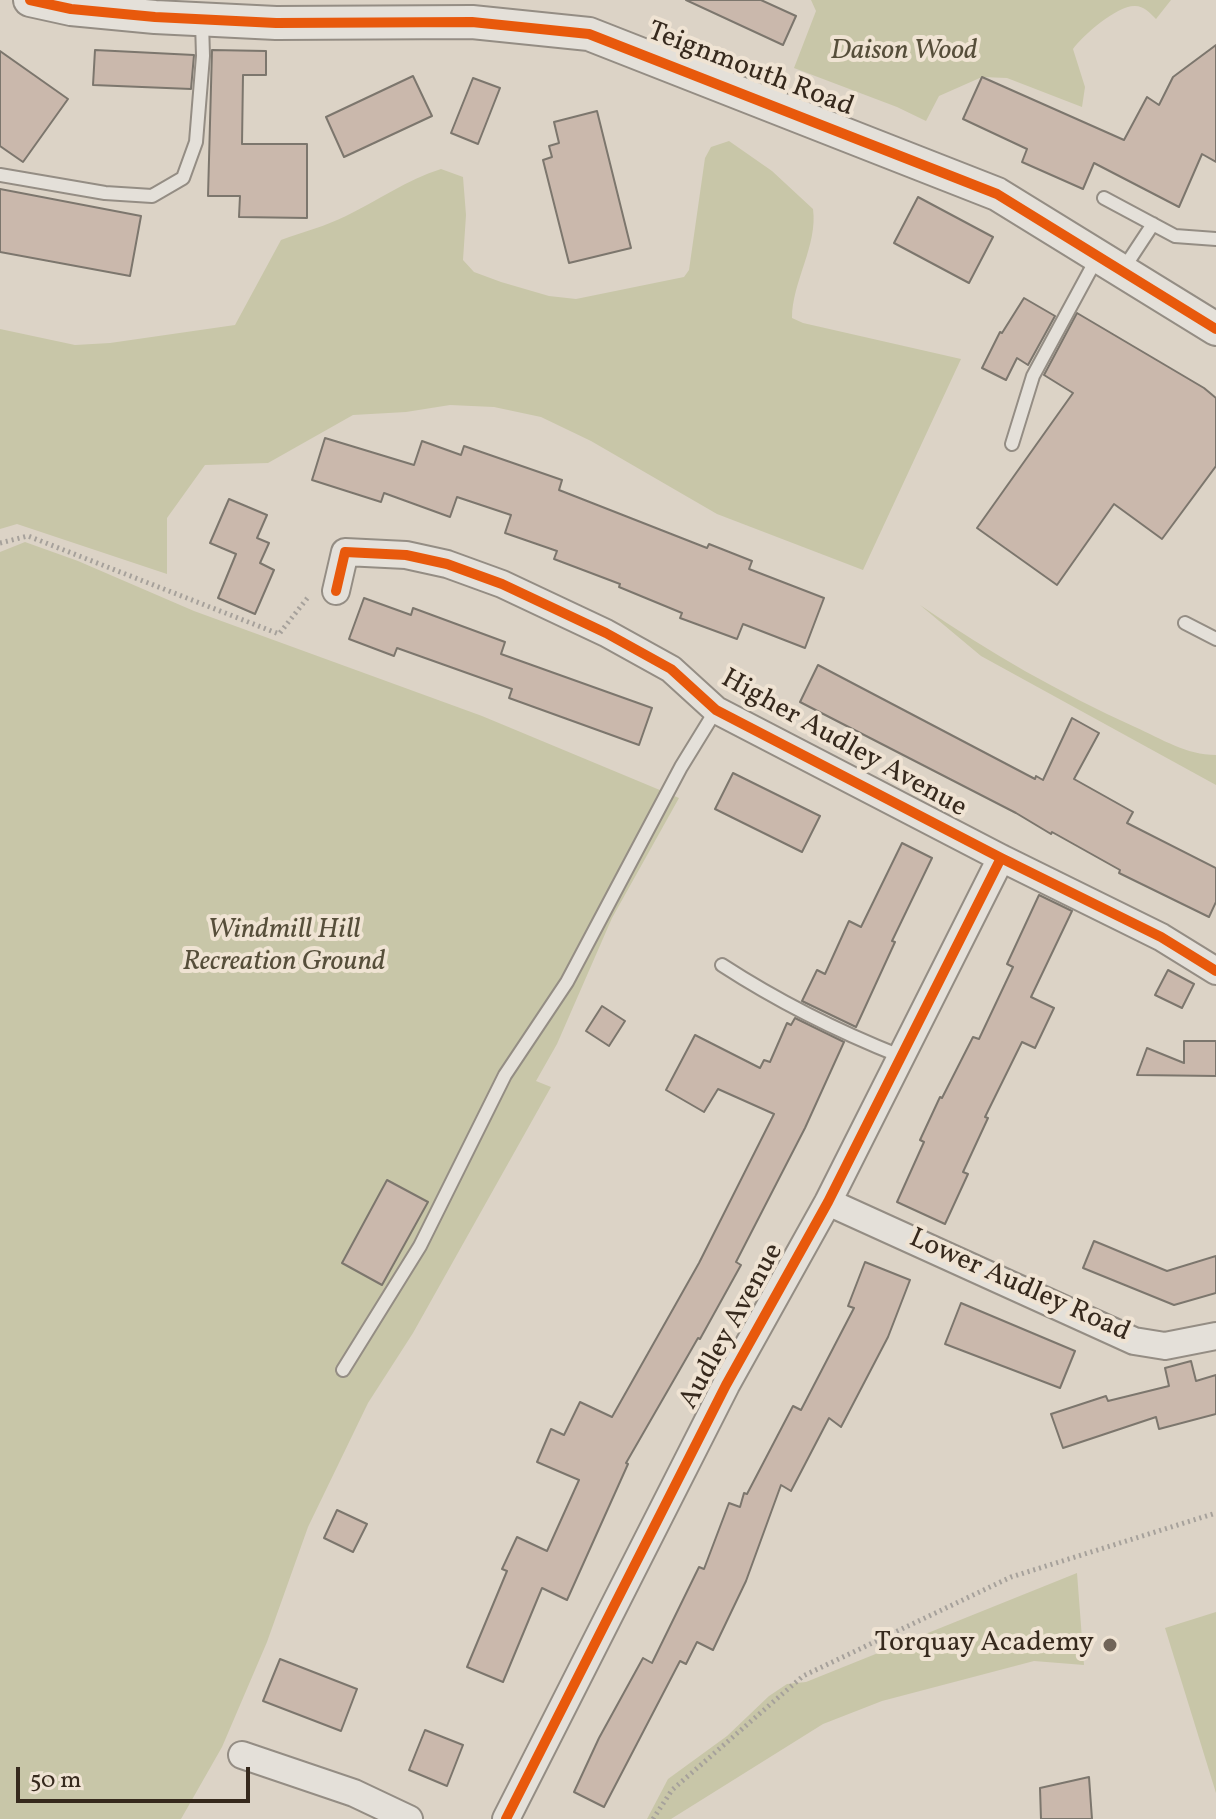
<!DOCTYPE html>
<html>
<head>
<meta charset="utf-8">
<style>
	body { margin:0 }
	#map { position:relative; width:1216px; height:1819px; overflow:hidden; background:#dcd3c6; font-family:Vollkorn,serif }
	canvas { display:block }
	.scale { position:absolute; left:16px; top:1767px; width:234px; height:36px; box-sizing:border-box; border:4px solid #36291d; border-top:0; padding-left:10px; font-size:24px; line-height:28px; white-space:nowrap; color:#36291d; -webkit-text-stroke:6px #efe3d3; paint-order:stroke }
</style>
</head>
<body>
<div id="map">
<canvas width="1216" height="1819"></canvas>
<div class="scale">50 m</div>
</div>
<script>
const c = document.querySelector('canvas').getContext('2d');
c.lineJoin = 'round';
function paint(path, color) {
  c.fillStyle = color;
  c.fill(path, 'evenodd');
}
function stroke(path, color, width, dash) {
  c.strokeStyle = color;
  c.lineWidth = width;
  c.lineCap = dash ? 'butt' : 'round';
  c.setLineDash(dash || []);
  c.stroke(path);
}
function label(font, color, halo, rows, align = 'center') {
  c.font = font + ' Vollkorn,serif';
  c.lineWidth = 8;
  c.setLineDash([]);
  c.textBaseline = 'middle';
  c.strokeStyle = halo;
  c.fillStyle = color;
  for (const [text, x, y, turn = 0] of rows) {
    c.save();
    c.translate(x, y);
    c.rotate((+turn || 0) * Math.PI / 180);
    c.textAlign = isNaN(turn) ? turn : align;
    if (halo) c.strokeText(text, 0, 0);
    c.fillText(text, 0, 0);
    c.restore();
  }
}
paint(new Path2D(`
	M811 0H1171L1156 19C1150 13 1144 6 1135 6 1118 5 1083 35 1073 49L1085 87 1082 107 1007 78 982 77 939 96 926 121 897 107 794 68 816 11Z
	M729 141 772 171 813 209C818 245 792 282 792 318L803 323 961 359 863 570 717 514 591 441 541 417 494 407 450 405 406 412 353 415 268 463 205 465 167 518V574L17 524 0 529V329L75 345 110 343 235 325 281 240C303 232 326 226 346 216 379 200 406 180 441 169L463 177 466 215 463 260 474 272 501 282 549 296 576 299 684 277 689 270 705 158 711 147Z
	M25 542 78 561 194 611 482 716 679 798 612 918 557 1044 536 1081 551 1087 413 1333 368 1403 308 1527 267 1642 222 1747 181 1819H0V552Z
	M920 605C988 652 1060 693 1135 727 1162 739 1186 755 1216 755V785L981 656Z
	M1077 1573 1084 1665 1034 1661 882 1701 823 1724 671 1819H647L668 1779 727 1736 769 1696 787 1684 806 1682Z
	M1216 1612V1793L1165 1628Z`), '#c8c6a8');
const building = new Path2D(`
	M686 0H761L796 16 783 45Z
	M1216 45V162L1202 154 1179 207 1094 163 1083 189 1022 162 1027 149 963 119 982 77 1124 140 1147 97 1159 105 1173 77Z
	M95 50 194 55 191 89 93 85Z
	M212 50 266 51V75H243L242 144H307V218L239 217 240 196H208Z
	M0 51 68 99 23 162 0 146Z
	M413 76 432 116 344 157 326 117Z
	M473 78 500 88 478 144 451 133Z
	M597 111 631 248 569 263 543 160 552 157 549 146 559 143 554 122Z
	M0 189 141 216 130 276 0 252Z
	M918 197 993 237 969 283 894 243Z
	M1024 298 1055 316 1028 365 1017 358 1006 380 982 368 1000 332 1002 333Z
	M1077 313 1204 388 1216 398V466L1162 539 1114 504 1057 585 977 528 1073 393 1044 375Z
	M325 438 414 465 422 441 461 455 464 446 562 480 559 490 707 548 709 544 752 561 749 569 824 598 805 648 743 624 737 639 680 618 682 613 619 587 620 584 554 559 557 551 505 533 511 515 457 497 450 517 384 493 381 502 312 480Z
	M229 499 267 515 257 538 269 543 260 563 274 570 255 614 218 598 236 554 210 543Z
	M364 598 411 615 413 608 505 642 501 654 652 708 639 745 509 698 512 689 397 648 394 656 349 639Z
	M818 665 1035 779 1036 776 1043 780 1072 718 1099 733 1074 779 1133 812 1127 823 1216 868V902L1209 917 1119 873 1120 870 1052 832 1051 834 1016 813 800 702Z
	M733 773 820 816 802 852 715 809Z
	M902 843 932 858 892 941 895 942 856 1027 802 1001 817 970 825 974 849 921 861 927Z
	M1039 895 1072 911 1031 997 1054 1008 1035 1048 1022 1042 985 1117 988 1118 963 1172 968 1174 945 1224 897 1202 924 1142 920 1140 940 1097 942 1098 973 1037 979 1039 1013 967 1007 964Z
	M1168 970 1194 984 1182 1008 1155 995Z
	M602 1006 625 1021 609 1046 586 1031Z
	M795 1018 844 1042 805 1128 736 1262 741 1265 700 1339 698 1338 626 1463 628 1464 567 1600 542 1588 503 1682 467 1667 507 1571 502 1569 517 1537 547 1551 579 1480 537 1462 551 1429 564 1435 580 1402 612 1417 699 1263 774 1114 718 1089 704 1112 666 1090 695 1035 760 1068 764 1060 770 1062 787 1023 791 1025Z
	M1184 1041H1216V1076L1137 1075 1147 1048 1184 1063Z
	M387 1180 428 1202 382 1285 342 1263Z
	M1094 1241 1167 1271 1216 1256V1293L1174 1305 1083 1268Z
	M865 1262 910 1280 888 1337 841 1427 829 1418 791 1491 781 1485 746 1581 713 1650 697 1642 686 1664 680 1661 604 1807 574 1792 599 1738 643 1658 652 1663 699 1567 704 1569 729 1503 740 1507 744 1493 747 1494 793 1406 801 1410 854 1308 848 1306Z
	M961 1303 1075 1351 1060 1388 945 1344Z
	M1191 1361 1196 1381 1216 1375V1414L1159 1429 1156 1417 1063 1448 1051 1414 1106 1396 1108 1401 1169 1386 1165 1368Z
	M337 1510 367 1524 353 1552 324 1538Z
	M280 1659 357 1689 341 1731 263 1701Z
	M425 1730 463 1745 447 1786 409 1770Z
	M1089 1777 1092 1819H1041L1040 1788Z`);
paint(building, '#cab8ac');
stroke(building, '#7c766d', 2);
const service = new Path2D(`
	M0 175 105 193 152 196 183 178 196 142 203 56 202 22
	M1104 198 1175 236 1216 239
	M1122 271 1153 224
	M1012 444 1033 376 1098 256
	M1185 623 1216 639
	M722 965C779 1002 837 1031 900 1056
	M343 1370 420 1246 505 1075 567 982 681 767 716 710`);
const minor = new Path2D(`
	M336 591 345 552 406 555 447 564 502 584 606 633 671 669 716 710 1001 858 1161 937 1216 971
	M828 1202 1134 1341 1165 1346 1216 1336
	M242 1755 354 1793 409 1819
	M506 1819 726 1385 828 1202 1001 858`);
const tertiary = new Path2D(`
	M30 0 71 9 155 17 276 23 472 22 589 34 997 194 1216 329`);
stroke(service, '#948d84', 16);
stroke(minor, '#948d84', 30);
stroke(tertiary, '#948d84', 36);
stroke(new Path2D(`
	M0 543 28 536 279 634 309 596
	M653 1819 672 1790 803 1676 1011 1577 1216 1513`), '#a6a19b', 5, [2, 4]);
stroke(service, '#e4e0d9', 12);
stroke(minor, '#e4e0d9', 26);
stroke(tertiary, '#e4e0d9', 32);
stroke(new Path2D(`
	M30 0 71 9 155 17 276 23 472 22 589 34 997 194 1216 329
	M336 591 345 552 406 555 447 564 502 584 606 633 671 669 716 710 1001 858 1161 937 1216 971
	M506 1819 726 1385 828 1202 1001 858`), '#e8590c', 10);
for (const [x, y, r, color] of [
	[1110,1645,8,"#706458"]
]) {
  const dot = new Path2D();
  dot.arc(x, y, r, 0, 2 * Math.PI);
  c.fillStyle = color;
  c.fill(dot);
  stroke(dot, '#efe3d3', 3);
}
label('italic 28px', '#564e3a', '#efe3d3', [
	["Daison Wood",904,53],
	["Windmill Hill",284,932],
	["Recreation Ground",284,964]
]);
label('28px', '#36291d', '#efe3d3', [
	["Teignmouth Road",750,71,21],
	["Higher Audley Avenue",843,745,29],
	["Lower Audley Road",1019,1287,24],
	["Audley Avenue",733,1327,-61]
]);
label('28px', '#36291d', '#efe3d3', [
	["Torquay Academy",1094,1645]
], 'right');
</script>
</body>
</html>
